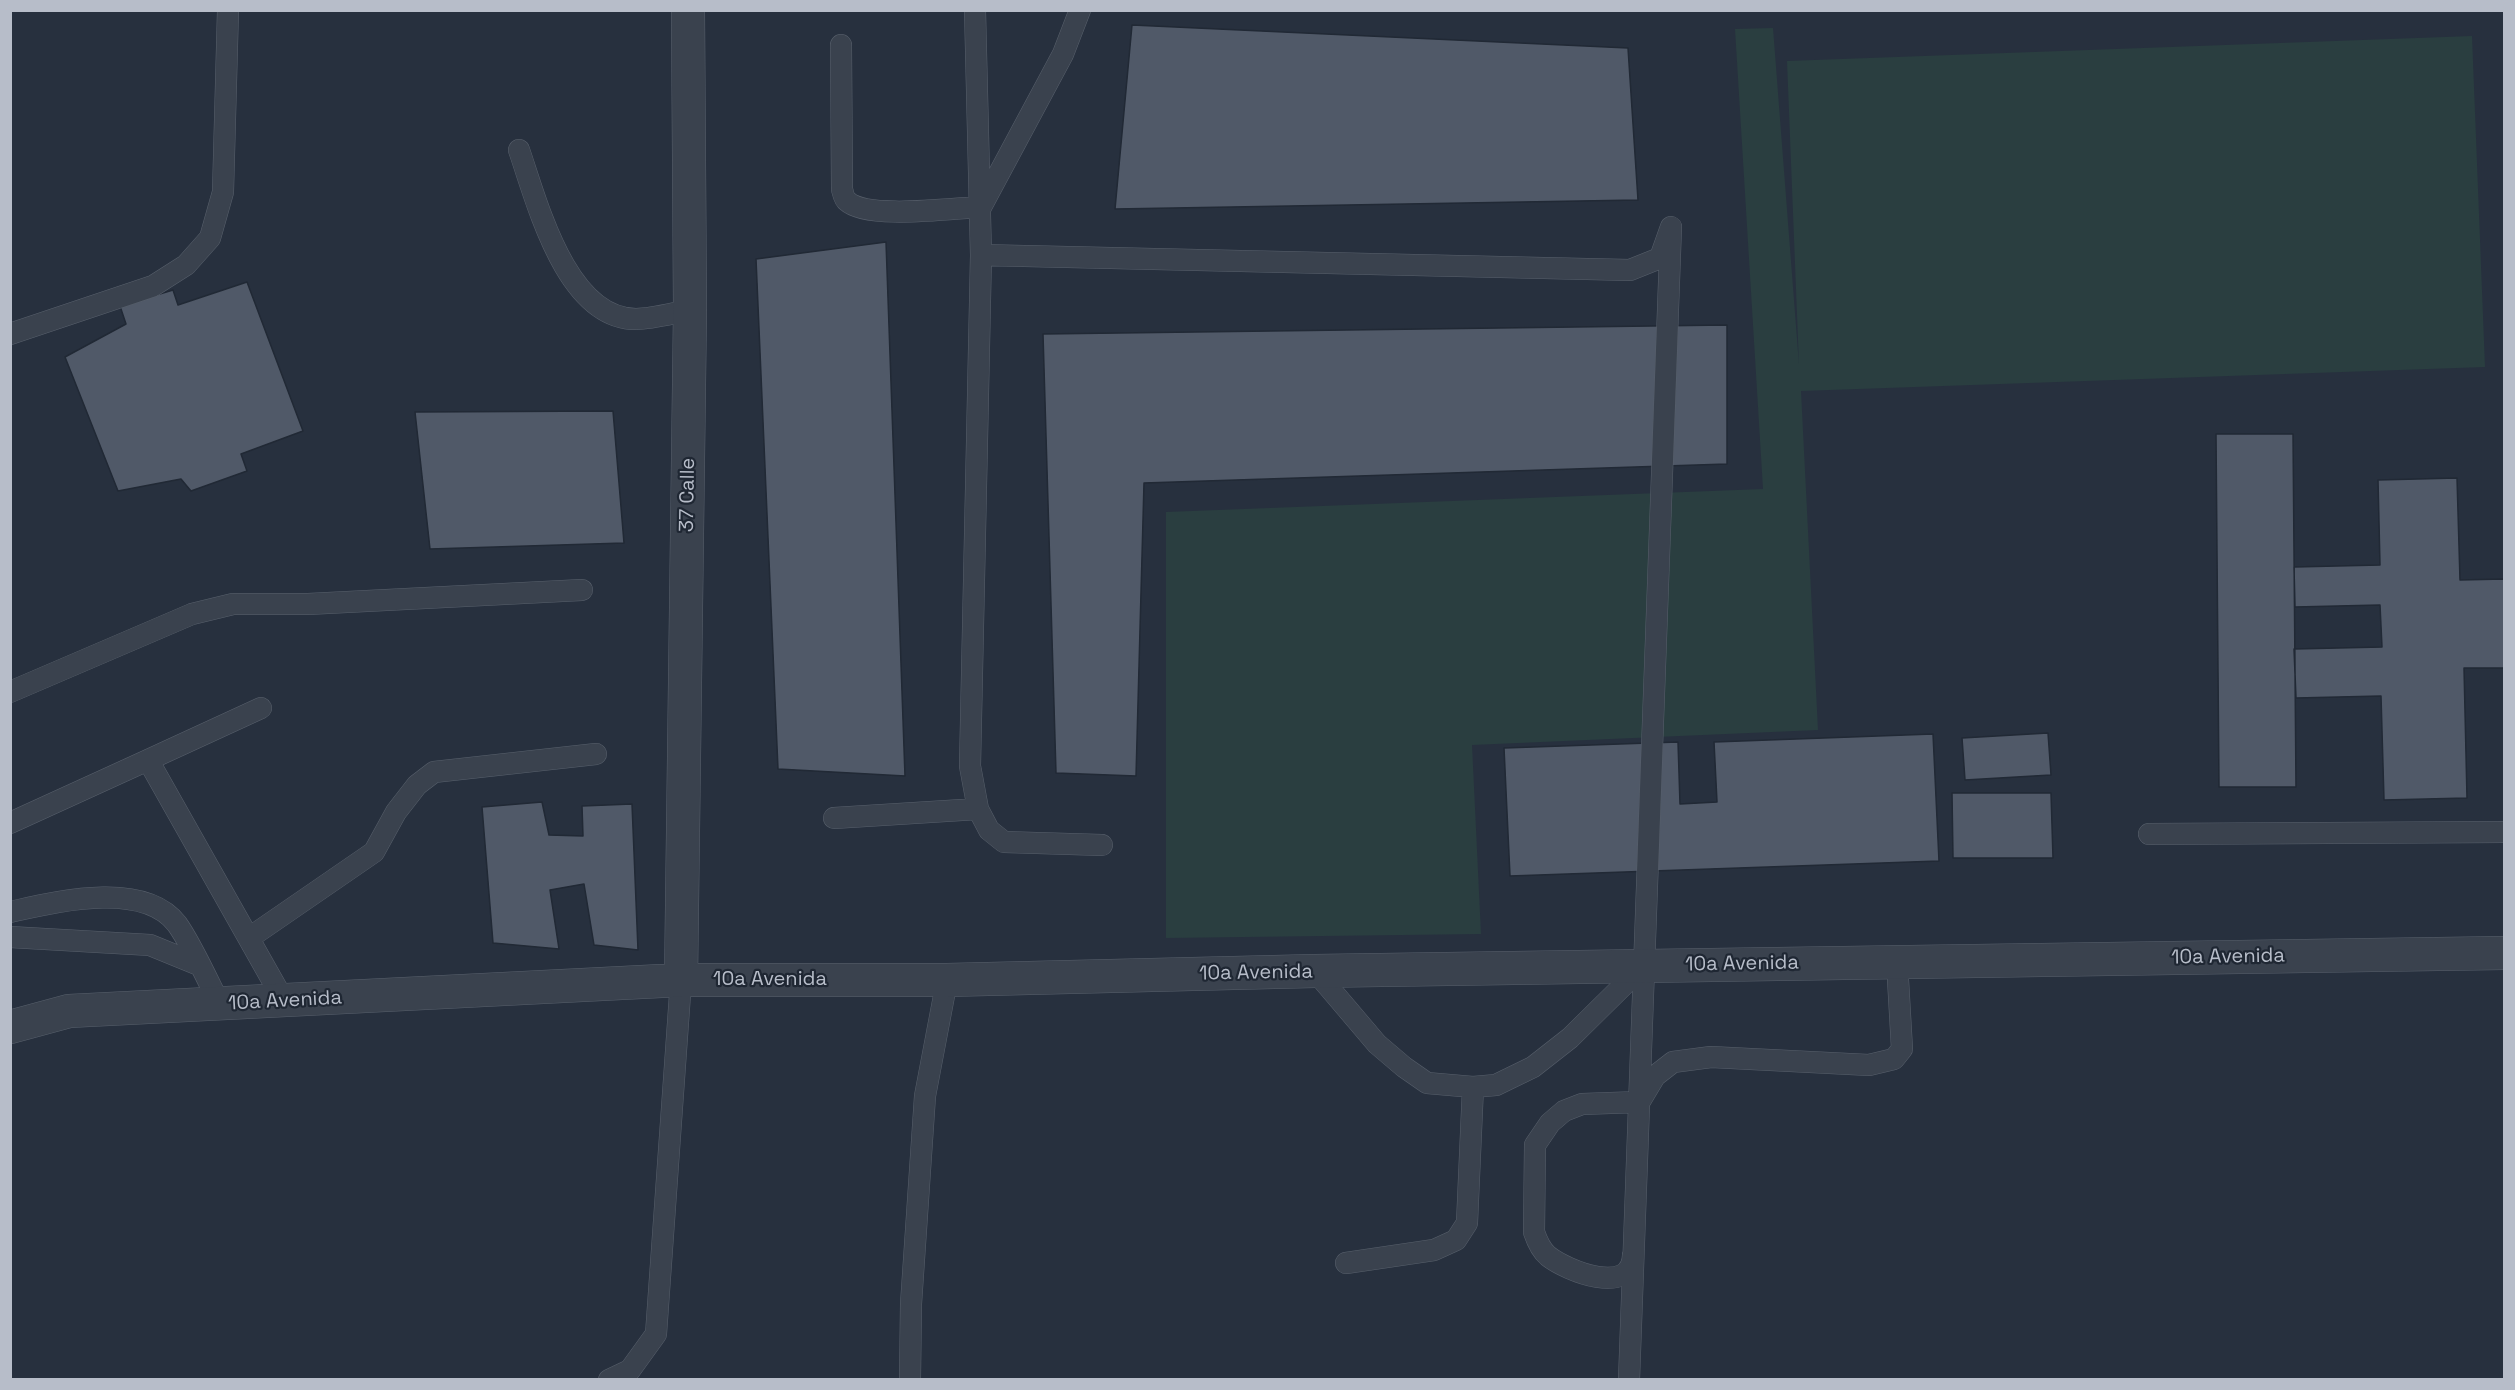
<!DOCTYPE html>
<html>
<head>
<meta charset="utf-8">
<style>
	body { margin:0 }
	#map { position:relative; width:2515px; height:1390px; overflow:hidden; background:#27303e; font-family:"Space Grotesk",sans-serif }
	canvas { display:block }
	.frame { position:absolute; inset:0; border:12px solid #b7bdc9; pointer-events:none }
</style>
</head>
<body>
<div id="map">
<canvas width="2515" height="1390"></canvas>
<div class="frame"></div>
</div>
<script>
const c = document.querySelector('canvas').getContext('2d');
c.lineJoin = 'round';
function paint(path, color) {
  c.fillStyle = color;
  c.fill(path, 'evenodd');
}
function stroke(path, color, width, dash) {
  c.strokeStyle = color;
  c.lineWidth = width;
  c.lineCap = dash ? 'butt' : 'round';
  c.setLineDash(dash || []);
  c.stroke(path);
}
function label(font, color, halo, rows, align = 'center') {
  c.font = font + ' "Space Grotesk",sans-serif';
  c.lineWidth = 4.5;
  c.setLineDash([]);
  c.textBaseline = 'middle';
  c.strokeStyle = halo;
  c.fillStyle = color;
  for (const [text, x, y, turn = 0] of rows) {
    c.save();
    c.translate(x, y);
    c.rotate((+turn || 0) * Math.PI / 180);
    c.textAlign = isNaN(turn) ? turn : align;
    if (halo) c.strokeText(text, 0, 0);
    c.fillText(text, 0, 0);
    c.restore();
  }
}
paint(new Path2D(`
	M1773 28 1799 365 1787 61 2472 36 2485 367 1801 391 1818 730 1472 745 1481 934 1166 938V512L1763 489 1735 29Z`), '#2a3e40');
const building = new Path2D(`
	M1132 25 1628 48 1638 200 1115 209Z
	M886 242 905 776 778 769 756 259Z
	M247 282 303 431 241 454 247 471 191 491 181 479 118 491 65 357 126 324 120 306 173 290 178 305Z
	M1727 325V464L1144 483 1136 776 1056 773 1043 334Z
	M613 411 624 543 430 549 415 412Z
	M2216 434H2293L2296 787H2219Z
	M2457 478 2460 580 2504 579V668H2464L2467 798 2384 800 2381 696 2296 698 2294 649 2382 647 2380 605 2295 607 2294 567 2380 565 2378 480Z
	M2048 733 2051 775 1965 780 1962 738Z
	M1933 734 1939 861 1510 876 1504 748 1678 742 1680 804 1717 802 1714 742Z
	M1952 793H2051L2053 858H1953Z
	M542 802 549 835 583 836 582 806 632 804 638 950 594 945 584 884 550 890 559 949 493 943 482 807Z`);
paint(building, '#505968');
stroke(building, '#212935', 1.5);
const service = new Path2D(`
	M975 10 981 255 970 766 978 809 989 830 1004 842 1102 845
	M841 45 842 189C843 193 844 199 847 201 867 220 953 208 981 207L1063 54 1080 10
	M519 150C537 202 566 319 636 319 653 319 673 313 690 310
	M981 255 1630 270 1660 258 1671 227 1629 1380
	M10 334 153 286 186 265 210 238 223 192 228 10
	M10 692 192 614 233 604H308L582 590
	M261 708 148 760 284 1001
	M834 818 978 809
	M10 823 148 760
	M2149 834 2504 832
	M10 912C56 902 143 880 177 924 192 945 208 981 220 1005
	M10 937 150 945 199 965
	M249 938 374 852 396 812 417 785 434 772 596 754
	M1315 971 1377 1044 1404 1067 1427 1083 1473 1087 1496 1085 1533 1067 1570 1038 1643 966
	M1640 1101 1655 1076 1673 1062 1711 1057 1869 1065 1894 1059 1902 1049 1897 962
	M1633 1255C1632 1297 1567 1271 1548 1256 1541 1250 1537 1241 1534 1232L1535 1145 1550 1123 1564 1111 1582 1104 1639 1102
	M1346 1263 1434 1250 1456 1240 1467 1223 1473 1087
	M609 1380 630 1370 656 1334 681 980
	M910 1380 911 1304 925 1096 947 980`);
const minor = new Path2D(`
	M681 980 690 310 688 10
	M10 1027 69 1011 681 980H947L1315 971 2504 953`);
stroke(service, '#58606c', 22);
stroke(minor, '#58606c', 34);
stroke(service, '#3a424e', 21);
stroke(minor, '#3a424e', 33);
label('20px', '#b7bdc9', '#1f2733', [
	["37 Calle",688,495,-89],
	["10a Avenida",2228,957,-1],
	["10a Avenida",1742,964,-1],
	["10a Avenida",1256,973,-1],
	["10a Avenida",770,980],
	["10a Avenida",285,1001,-3]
]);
</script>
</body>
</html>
